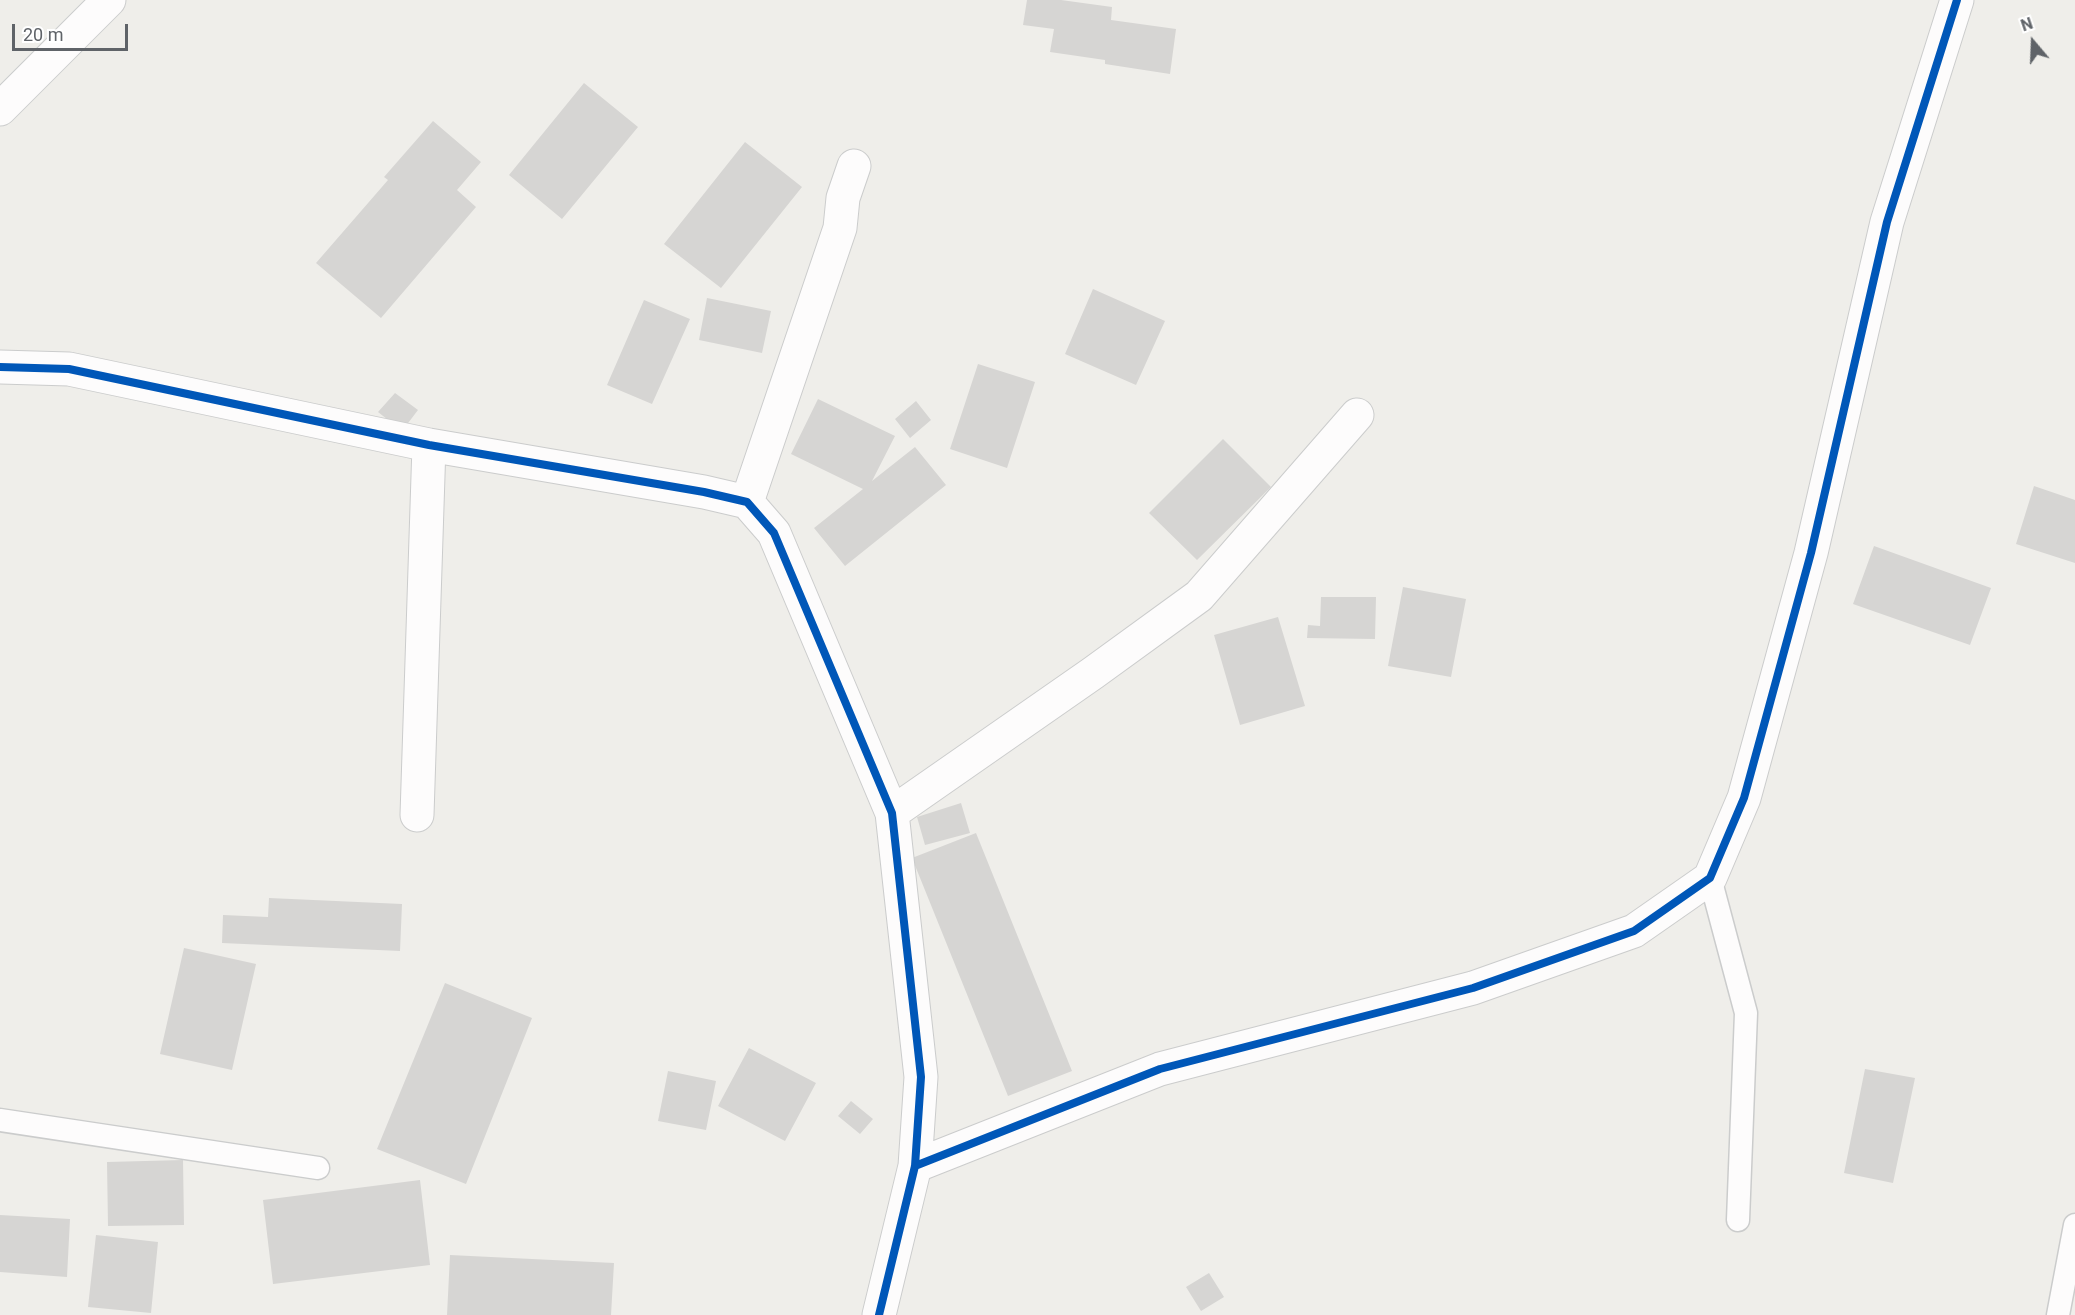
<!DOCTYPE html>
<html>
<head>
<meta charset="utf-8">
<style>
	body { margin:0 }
	#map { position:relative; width:2075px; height:1315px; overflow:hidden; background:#efeeea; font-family:Roboto,sans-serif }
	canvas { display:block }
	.north { position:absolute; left:2003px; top:12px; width:60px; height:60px; -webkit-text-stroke:4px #fff; paint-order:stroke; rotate:341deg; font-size:16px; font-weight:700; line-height:24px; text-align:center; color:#5f6368 }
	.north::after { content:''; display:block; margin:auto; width:21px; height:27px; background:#5f6368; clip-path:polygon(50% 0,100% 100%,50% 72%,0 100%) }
	.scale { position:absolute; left:12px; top:24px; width:116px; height:27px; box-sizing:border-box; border:3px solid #5f6368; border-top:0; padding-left:8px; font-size:18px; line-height:21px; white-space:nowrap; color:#5f6368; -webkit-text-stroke:4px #fff; paint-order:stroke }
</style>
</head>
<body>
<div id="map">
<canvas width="2075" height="1315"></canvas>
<div class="north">N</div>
<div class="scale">20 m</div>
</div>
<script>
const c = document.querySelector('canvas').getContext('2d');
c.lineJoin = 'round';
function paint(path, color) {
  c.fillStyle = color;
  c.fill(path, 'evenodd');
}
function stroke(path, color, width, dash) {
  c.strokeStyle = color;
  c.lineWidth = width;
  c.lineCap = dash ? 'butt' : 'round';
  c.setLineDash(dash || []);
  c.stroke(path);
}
paint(new Path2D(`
	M1027 0H1061L1112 7 1111 20 1176 29 1170 74 1105 64V60L1050 52 1054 29 1023 25Z
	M584 83 638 127 562 219 509 175Z
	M433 121 481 162 457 190 476 207 381 318 316 263 388 180 384 177Z
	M745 142 802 187 721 288 664 244Z
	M1093 289 1165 321 1136 385 1065 354Z
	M707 298 771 311 762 353 699 340Z
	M644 300 690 319 652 404 607 385Z
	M978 364 1035 382 1007 468 950 449Z
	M395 393 418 410 402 431 378 412Z
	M818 399 895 436 872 481 915 447 946 485 845 566 814 528 863 489 791 454Z
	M916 401 931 420 910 438 895 419Z
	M1223 439 1271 487 1197 560 1149 513Z
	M2034 486 2075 500V563L2016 544Z
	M1874 546 1991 588 1970 645 1853 604Z
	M1403 587 1466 599 1451 677 1388 666Z
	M1321 597H1376L1375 639 1307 638 1308 625 1320 626Z
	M1278 617 1305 706 1240 725 1214 635Z
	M961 803 970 833 925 845 917 817Z
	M976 833 1072 1071 1008 1096 912 858Z
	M269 898 402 904 400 951 222 943 223 915 268 917Z
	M184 948 256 964 232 1070 160 1054Z
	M445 983 532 1018 466 1184 377 1149Z
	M749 1048 816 1083 785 1141 718 1106Z
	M1865 1069 1915 1078 1893 1183 1844 1173Z
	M668 1071 716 1081 706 1130 658 1121Z
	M851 1101 873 1119 860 1134 838 1116Z
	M183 1160 184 1225 108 1226 107 1162Z
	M420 1180 430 1265 273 1284 263 1200Z
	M0 1215 70 1219 67 1277 0 1272Z
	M96 1235 158 1242 151 1313 88 1307Z
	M450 1255 614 1263 611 1315H447Z
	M1209 1273 1224 1297 1201 1311 1186 1287Z`), '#d6d5d3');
const service = new Path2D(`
	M1710 878 1746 1013 1738 1220
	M0 1120 318 1168
	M2058 1315 2075 1225`);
const minor = new Path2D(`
	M0 109 109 0
	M0 367 69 369 429 445 704 492 747 502 774 533 892 813 921 1077 915 1166 879 1315
	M747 502 840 228 843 198 854 166
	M892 813 1093 673 1199 596 1357 415
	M417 815 429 445
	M915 1166 1160 1069 1473 988 1634 931 1710 878 1744 798 1811 553 1887 222 1957 0`);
stroke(service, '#cbcccc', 25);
stroke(minor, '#cbcccc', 35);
stroke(service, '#fdfcfc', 22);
stroke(minor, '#fdfcfc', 33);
stroke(new Path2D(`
	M0 367 69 369 429 445 704 492 747 502 774 533 892 813 921 1077 915 1166 879 1315
	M915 1166 1160 1069 1473 988 1634 931 1710 878 1744 798 1811 553 1887 222 1957 0`), '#0057b8', 8);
</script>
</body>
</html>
